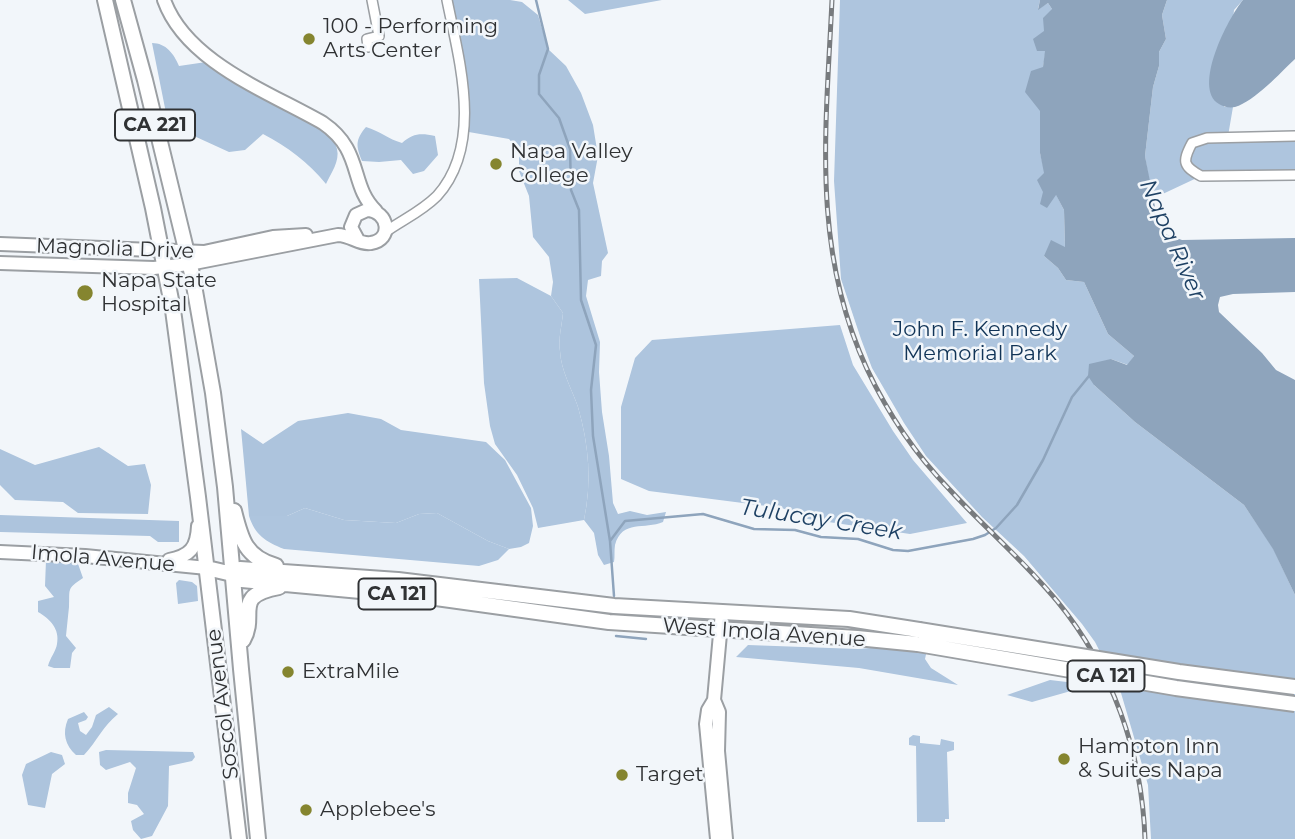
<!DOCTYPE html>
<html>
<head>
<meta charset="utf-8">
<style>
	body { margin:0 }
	canvas { display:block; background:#f2f6fa }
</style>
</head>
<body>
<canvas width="1295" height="839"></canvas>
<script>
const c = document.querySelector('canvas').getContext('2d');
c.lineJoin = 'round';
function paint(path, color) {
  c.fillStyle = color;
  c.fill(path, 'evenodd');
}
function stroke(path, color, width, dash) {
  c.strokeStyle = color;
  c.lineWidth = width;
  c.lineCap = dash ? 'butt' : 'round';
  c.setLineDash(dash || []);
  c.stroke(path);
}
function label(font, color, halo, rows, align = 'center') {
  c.font = font + ' Montserrat,sans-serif';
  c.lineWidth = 5;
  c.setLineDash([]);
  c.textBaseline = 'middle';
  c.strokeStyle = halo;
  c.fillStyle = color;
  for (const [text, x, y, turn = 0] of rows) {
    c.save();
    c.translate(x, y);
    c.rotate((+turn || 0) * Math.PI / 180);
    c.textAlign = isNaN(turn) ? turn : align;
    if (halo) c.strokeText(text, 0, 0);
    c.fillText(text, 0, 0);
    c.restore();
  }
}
paint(new Path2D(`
	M568 0H662L585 14Z
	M840 0H1040L1038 9 1048 3 1052 9 1043 68 1040 153 1045 173 1064 210 1065 248 1044 256 1058 268 1066 280 1084 282 1108 334 1134 356 1128 365 1111 359 1094 385 1135 422 1244 505 1273 548 1295 595V839H1151L1148 785 1121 693 1095 642 1082 624 1024 556 982 517 926 456 904 423 872 368 861 339 841 279 834 181Z
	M1167 0H1243L1234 10 1224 107H1233L1228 136H1295V175L1201 176 1152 199 1145 156 1153 87 1159 66V52L1166 39 1162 15Z
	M517 278 551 296 563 313C562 325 558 339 560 351 561 371 572 389 578 407 589 445 592 482 584 520L538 528 533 508 517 475 495 444 490 426 484 383 479 279Z
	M840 325 853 365 893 431 913 460 967 523 910 534 808 519 782 508 649 491 621 479V407L635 358 652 340Z
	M305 508 344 520 396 523 419 514 437 513 488 541 509 549 498 560 479 566 284 549C266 542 255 535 249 516H287Z
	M179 580 192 582 197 586 198 601 178 604 176 583Z
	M918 644 928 645 925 659 931 668 958 685 859 668 736 657 748 645 858 649Z
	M1050 680 1092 685 1032 702 1007 695Z
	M913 735 920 736V743L940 745 941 739 954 742V750L947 752 949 819H945V822H917L916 746 909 745V738Z`), '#aec5de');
paint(new Path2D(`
	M447 0H510L522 2 538 15 548 49 566 66 581 93 593 125 598 156 593 183 608 253 602 261 601 276 588 280 586 296 600 342 599 372 602 412 609 456 613 503 618 514 630 511 647 515 666 512 663 522C645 530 622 519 615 545 614 551 615 557 614 562L604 565 598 555 594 533 584 520C592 482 589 445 578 407 572 389 561 371 560 351 558 339 562 325 563 313L551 296 553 282 549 257 533 237 529 196 519 171V151L509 139 463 131 464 118Z
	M152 43C166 43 174 54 179 66L213 61 329 127C330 140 335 140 337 149 340 161 331 173 326 184 308 162 288 147 263 134L245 150 229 152 194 136 182 137 169 128Z
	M366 127C380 131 388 139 402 143 413 133 421 133 435 136L438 155 424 171 413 174 401 160 379 162 362 161C356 146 355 140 366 127Z
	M348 413 381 419 401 430 486 442 505 460 531 508 533 526 529 543 521 547 509 549 488 541 437 513 419 514 396 523 344 520 305 508 287 516H249L241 429 263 444 298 421Z
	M99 447 128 466 145 464 151 485 148 514 78 513 63 502 15 500 0 485V449L35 465Z
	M0 515 179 521V542H158L150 536 0 532Z
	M46 560 77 561 83 578C66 589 70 589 69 607 68 616 67 626 66 636L76 648 72 653 70 668H54L48 666C50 658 56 651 57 644 60 629 50 619 38 612V601L54 597 45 586Z
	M109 707 118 714C103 726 97 741 84 755H76C65 745 62 733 68 719L84 712 88 717 86 720 78 723 80 731 86 735 92 727 96 715Z
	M106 750 193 752 195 757 192 761 169 766 168 806 152 836 141 839 133 830 131 821 144 814 137 805 128 803V793L136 768 130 762 106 770 100 765 99 752Z
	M51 752 62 755 65 764 52 774 45 808 28 805 22 775 26 764Z`), '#adc4dd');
paint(new Path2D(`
	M1040 0H1167L1162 15 1166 39 1159 52V66L1153 87 1145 156 1158 222 1165 234 1182 240 1295 238V292L1233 294 1220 297 1218 305 1219 312 1262 353 1276 370 1295 380V595L1273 549 1244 505 1135 422 1094 385 1088 376 1089 364 1111 359 1127 365 1134 356 1108 334 1084 282 1066 280 1058 268 1044 256 1051 240 1065 247 1064 210 1056 195 1047 208 1040 204 1043 192 1037 180 1044 173 1040 153V111L1025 92 1031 71 1043 67 1045 51H1037L1033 39 1044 31 1043 18 1052 9 1048 3 1038 10Z
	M1243 0H1295V59C1280 73 1255 101 1235 107 1229 108 1224 107 1219 104 1192 88 1228 18 1243 0Z`), '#8ea4bc');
stroke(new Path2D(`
	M536 0 548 49 539 75V94L559 118 570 149 571 190 579 210 581 300 596 345 591 390 593 436 610 541
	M614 596 610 541 625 521 703 514 754 529 795 530 821 537 858 539 893 550 908 551 973 539 985 535 996 528 1017 505 1043 460 1072 397 1089 376
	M616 636 646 639`), '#8ea4bc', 2.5);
const street = new Path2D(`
	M368 47 367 39 379 36 372 0
	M1295 136 1207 138 1192 143C1182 162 1183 166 1201 176L1295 175
	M384 233C402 220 421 212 437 196 484 144 459 60 447 0`);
const secondary = new Path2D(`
	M164 0C186 62 269 92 323 123 364 151 349 185 376 211
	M0 244 204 252 273 237 306 235
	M0 263 154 268 189 264 338 235C350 235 360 245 371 243 393 240 389 211 367 210L356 215 351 227 358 240
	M0 552 85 556 207 568
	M169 560C190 556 197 548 198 526
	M714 700 719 712 718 751 726 839
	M717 839 706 724 708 710 714 700 722 612`);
const primary = new Path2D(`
	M105 0 153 208 173 310 198 497 239 839
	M123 0 145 80 192 274 213 393 225 487 241 669 258 839
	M234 511C241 539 245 557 276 566
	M207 568 232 574 242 580 436 598 609 622 857 638 918 644
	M232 574 240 569 398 580 614 606 849 619 919 630
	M243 640C258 614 231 596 279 587`);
stroke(street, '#9b9fa3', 12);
stroke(secondary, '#9b9fa3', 16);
stroke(primary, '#9b9fa3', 18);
stroke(street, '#fff', 9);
stroke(secondary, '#fff', 12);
stroke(primary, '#fff', 14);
const rail = new Path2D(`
	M832 0C826 129 811 248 867 369 888 414 916 455 950 490 985 528 1024 561 1057 601 1112 668 1142 752 1145 839`);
stroke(rail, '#787b7e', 5);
stroke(rail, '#f2f6fa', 2.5, [8]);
const primaryBridge = new Path2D(`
	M919 630 1179 672 1295 687
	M918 644 1176 688 1295 704`);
stroke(primaryBridge, '#9b9fa3', 18, []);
stroke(primaryBridge, '#fff', 14);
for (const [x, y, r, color] of [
	[309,39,7,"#85852f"],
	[496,164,7,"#85852f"],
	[85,293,9,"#85852f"],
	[288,672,7,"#85852f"],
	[1064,759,7,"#85852f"],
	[622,775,7,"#85852f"],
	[306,810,7,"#85852f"]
]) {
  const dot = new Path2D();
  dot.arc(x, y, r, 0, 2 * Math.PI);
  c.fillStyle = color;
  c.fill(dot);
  stroke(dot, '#f2f6fa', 2.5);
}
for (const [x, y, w] of [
	[155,125,80],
	[397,594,77],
	[1106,676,77]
]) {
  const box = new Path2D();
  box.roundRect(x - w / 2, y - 15.5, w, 31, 5);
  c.fillStyle = '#f2f6fa';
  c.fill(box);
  stroke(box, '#303234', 2);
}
label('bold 19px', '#303234', null, [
	["CA 221",155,125],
	["CA 121",397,594],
	["CA 121",1106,676]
]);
label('21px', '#303234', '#f2f6fa', [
	["100 - Performing",323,27],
	["Arts Center",323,51],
	["Napa Valley",510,152],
	["College",510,176],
	["Napa State",101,281],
	["Hospital",101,305],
	["ExtraMile",302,672],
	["Hampton Inn",1078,747],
	["& Suites Napa",1078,771],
	["Target",636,775],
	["Applebee's",320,810]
], 'left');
label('21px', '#303234', '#f2f6fa', [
	["Magnolia Drive",115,249,2],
	["Imola Avenue",103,559,5],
	["West Imola Avenue",764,633,4],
	["Soscol Avenue",223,704,-97]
]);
label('21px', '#113457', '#f2f6fa', [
	["John F. Kennedy",980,330],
	["Memorial Park",980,354]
]);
label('italic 23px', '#1e4164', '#f2f6fa', [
	["Napa River",1172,240,66],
	["Tulucay Creek",821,520,9]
]);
</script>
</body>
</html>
